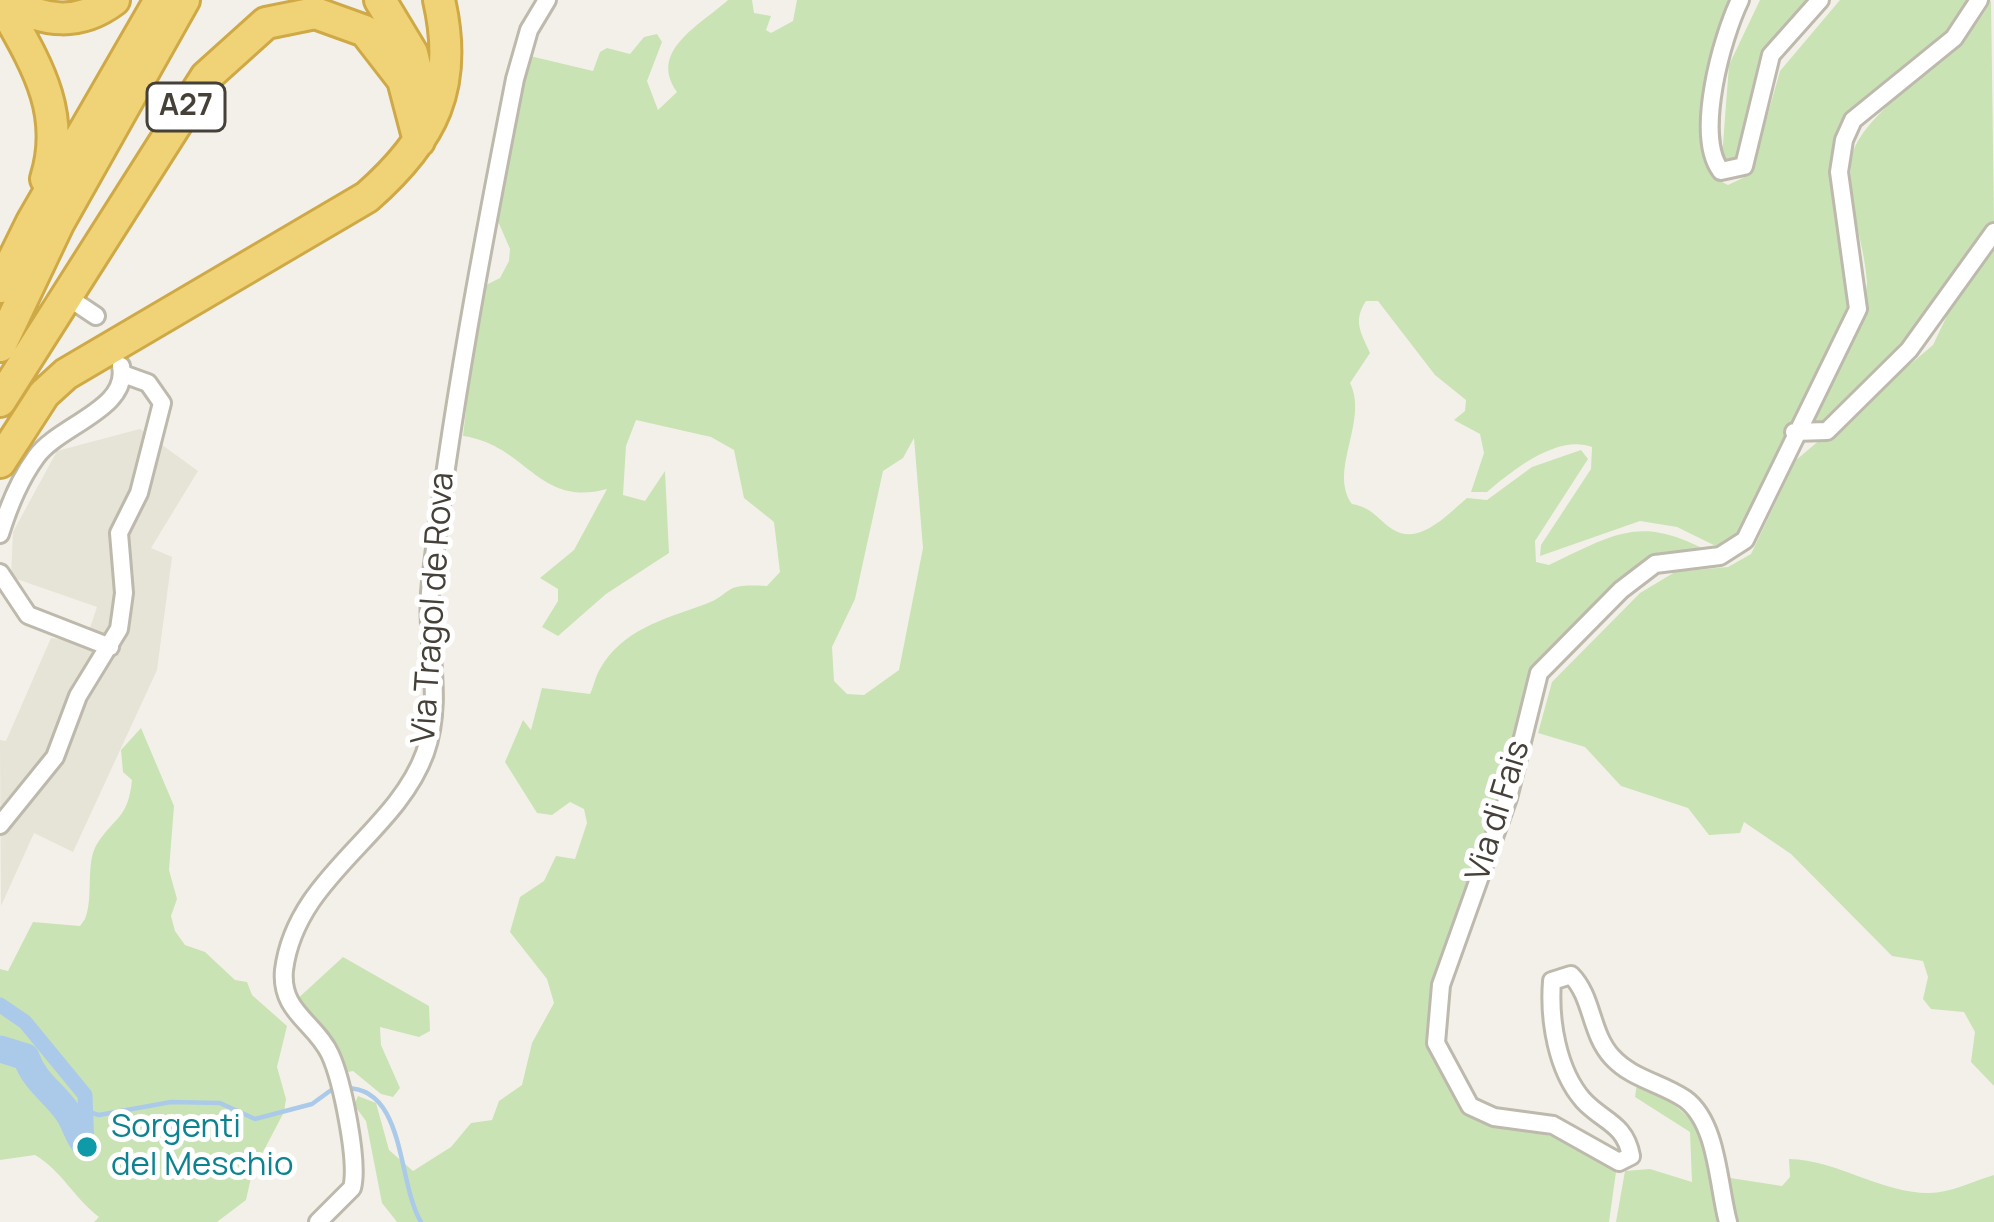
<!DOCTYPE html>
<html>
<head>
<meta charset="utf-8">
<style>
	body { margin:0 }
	canvas { display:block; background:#f3f0e9 }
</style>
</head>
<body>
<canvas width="1994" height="1222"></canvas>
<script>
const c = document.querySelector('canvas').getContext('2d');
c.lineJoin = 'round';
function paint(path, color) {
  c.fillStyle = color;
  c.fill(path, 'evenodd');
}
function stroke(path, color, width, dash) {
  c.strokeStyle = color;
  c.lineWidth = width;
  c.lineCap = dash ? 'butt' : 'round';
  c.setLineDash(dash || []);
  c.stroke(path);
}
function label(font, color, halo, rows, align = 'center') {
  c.font = font + ' Manrope,sans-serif';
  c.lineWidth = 10;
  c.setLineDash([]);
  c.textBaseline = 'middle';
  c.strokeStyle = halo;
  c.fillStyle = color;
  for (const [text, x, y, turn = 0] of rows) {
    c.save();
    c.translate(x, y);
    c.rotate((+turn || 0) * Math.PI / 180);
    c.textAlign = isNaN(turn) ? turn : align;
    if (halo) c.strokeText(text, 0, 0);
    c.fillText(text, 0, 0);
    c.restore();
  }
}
paint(new Path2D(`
	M140 429 198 471 151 548 172 557 157 670 73 852 34 833 1 906 0 740 6 741 51 638 85 643 97 607 11 577 13 532 57 451Z`), '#e6e3d7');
paint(new Path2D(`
	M728 0H752L754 13 771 16 766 30 771 33 793 21 797 0H1739L1709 147 1712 177 1728 185 1751 174 1780 71 1840 0H1979L1973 13 1842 142 1850 309 1796 416 1783 465 1728 552 1677 527 1640 521 1540 556 1541 545 1591 469 1592 447C1557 434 1512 471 1487 492H1471L1484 453 1480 434 1454 420 1465 411 1466 400 1435 375 1378 301H1366C1352 322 1362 334 1370 353L1350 383C1369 421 1328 470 1352 504 1373 508 1375 517 1392 529 1419 547 1448 514 1467 498L1487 500 1532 467 1581 450 1588 459 1535 541 1536 562 1549 565C1622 530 1643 515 1717 556L1655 568 1543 675 1436 1017 1467 1110 1477 1118 1558 1138 1616 1172 1609 1222H397L382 1203 366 1121 354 1105 358 1096 376 1103 389 1150 413 1171 451 1147 471 1123 492 1120 499 1101 522 1085 532 1043 554 1003 547 979 510 932 520 897 544 881 556 856 575 859 587 823 584 809 570 802 552 815 537 813 505 762 523 720 531 730 542 688 590 694C594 686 595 677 600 669 621 631 663 619 700 606 737 594 717 583 767 586L780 572 774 522 744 498 734 450 711 437 636 420 626 446 623 495 645 501 665 471 669 553 606 594 558 636 542 627 558 601V589L540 578 574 550 607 489C538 508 527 445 463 436L480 288 500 278 509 261 510 249 494 212 530 56 593 71 600 52 607 48 630 54 644 37 657 34 662 42 647 81 658 110 677 92C648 51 699 26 728 0ZM914 438 923 548 899 670 864 695 847 694 834 681 832 647 855 599 883 471 903 458Z
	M1760 0H1824L1775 60 1745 160 1728 167 1722 157 1729 65Z
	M1991 0 1994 223 1947 306 1827 431 1811 424 1865 299 1867 283C1865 243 1846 202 1851 161 1857 110 1965 57 1991 0Z
	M1994 235V1086L1971 1062 1975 1032 1964 1012 1931 1009 1923 999 1928 977 1923 961 1892 956 1791 854 1744 822 1740 833 1709 835 1688 808 1621 786 1585 747 1538 733 1552 682 1640 593 1675 572 1728 567 1751 554 1796 460 1933 345 1964 280Z
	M141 728 174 806 169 870 177 899 171 916 175 931 185 945 205 952 235 980 247 982 252 995 287 1026 277 1067 286 1099 284 1112 252 1173 246 1200 217 1222H94L99 1217C73 1197 63 1172 35 1155L0 1160V969L8 971 33 922 80 926 85 919C94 897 85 863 97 844 115 816 128 819 132 780L123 772 121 750Z
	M343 957 429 1006 430 1031 419 1037 380 1027 381 1045 400 1088 393 1097 381 1094 353 1071 343 1073 294 1002Z
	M1637 1083C1713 1122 1707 1143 1721 1222H1616L1625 1171 1650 1169 1692 1182 1690 1132 1635 1097Z
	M1789 1159C1838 1160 1880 1193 1929 1193 1950 1193 1974 1181 1994 1175V1222H1735L1724 1177 1782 1186 1790 1177Z`), '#cae3b5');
stroke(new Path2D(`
	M346 1088C406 1088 397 1182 421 1222
	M59 1104 99 1115 171 1102 220 1103 255 1119 312 1104 334 1088`), '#abcaea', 4.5);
stroke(new Path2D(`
	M0 1005 25 1022 85 1095 87 1147`), '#abcaea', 15);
stroke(new Path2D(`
	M0 1049 26 1057C35 1083 53 1091 68 1113 76 1125 77 1137 87 1147`), '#abcaea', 27);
const street = new Path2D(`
	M1740 0C1722 37 1694 136 1721 171L1744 166 1771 55 1820 0
	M75 302 96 316
	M1794 432 1827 431 1909 350 1994 232
	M0 534C8 508 20 479 36 457 59 425 130 409 121 366
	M0 573 28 615 110 647
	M0 825 55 757 78 696 119 629 124 593 119 533 139 493 162 403 148 383 123 374
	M318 1222 352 1188C359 1162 342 1080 330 1054 315 1022 280 1012 284 970 296 876 395 835 425 753 445 697 424 638 431 581 451 412 482 247 515 79L529 30 547 0
	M1728 1222C1718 1186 1718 1123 1685 1099 1662 1083 1632 1079 1612 1057 1590 1033 1593 997 1571 975L1552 981C1549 1020 1557 1070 1583 1100 1603 1122 1625 1123 1631 1156L1619 1162 1553 1125 1494 1117 1470 1106 1436 1043 1441 985 1508 798 1539 673 1621 590 1655 564 1720 556 1745 540 1858 309 1839 172 1844 140 1853 120 1954 38 1979 0`);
const highway = new Path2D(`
	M0 0C32 58 68 109 46 179
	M10 0C43 24 81 25 114 0
	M380 0 412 53 422 94
	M0 287 32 222 160 0
	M0 346 58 224 184 0
	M0 401 206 77 266 23 315 13 365 31 403 80 419 141
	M0 462 44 394 66 374 367 197C433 139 459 87 439 0`);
stroke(street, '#bdb9ac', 22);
stroke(highway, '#cfa946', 36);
stroke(street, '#fff', 16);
stroke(highway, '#f0d376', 30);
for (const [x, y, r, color] of [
	[87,1147,12,"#0f9aa8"]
]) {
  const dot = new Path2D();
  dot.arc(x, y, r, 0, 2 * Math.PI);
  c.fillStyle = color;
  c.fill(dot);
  stroke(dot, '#fff', 4.5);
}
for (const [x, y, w] of [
	[186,107,78]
]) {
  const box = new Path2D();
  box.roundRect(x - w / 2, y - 24, w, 48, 9);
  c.fillStyle = '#fff';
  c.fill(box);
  stroke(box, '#454138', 3);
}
label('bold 30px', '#454138', null, [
	["A27",186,107]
]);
label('33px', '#454138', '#fff', [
	["Via Tragol de Rova",434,608,-86],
	["Via di Fais",1499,811,-73]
]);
label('33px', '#0d838f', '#fff', [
	["Sorgenti",111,1128],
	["del Meschio",111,1166]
], 'left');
</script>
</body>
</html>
